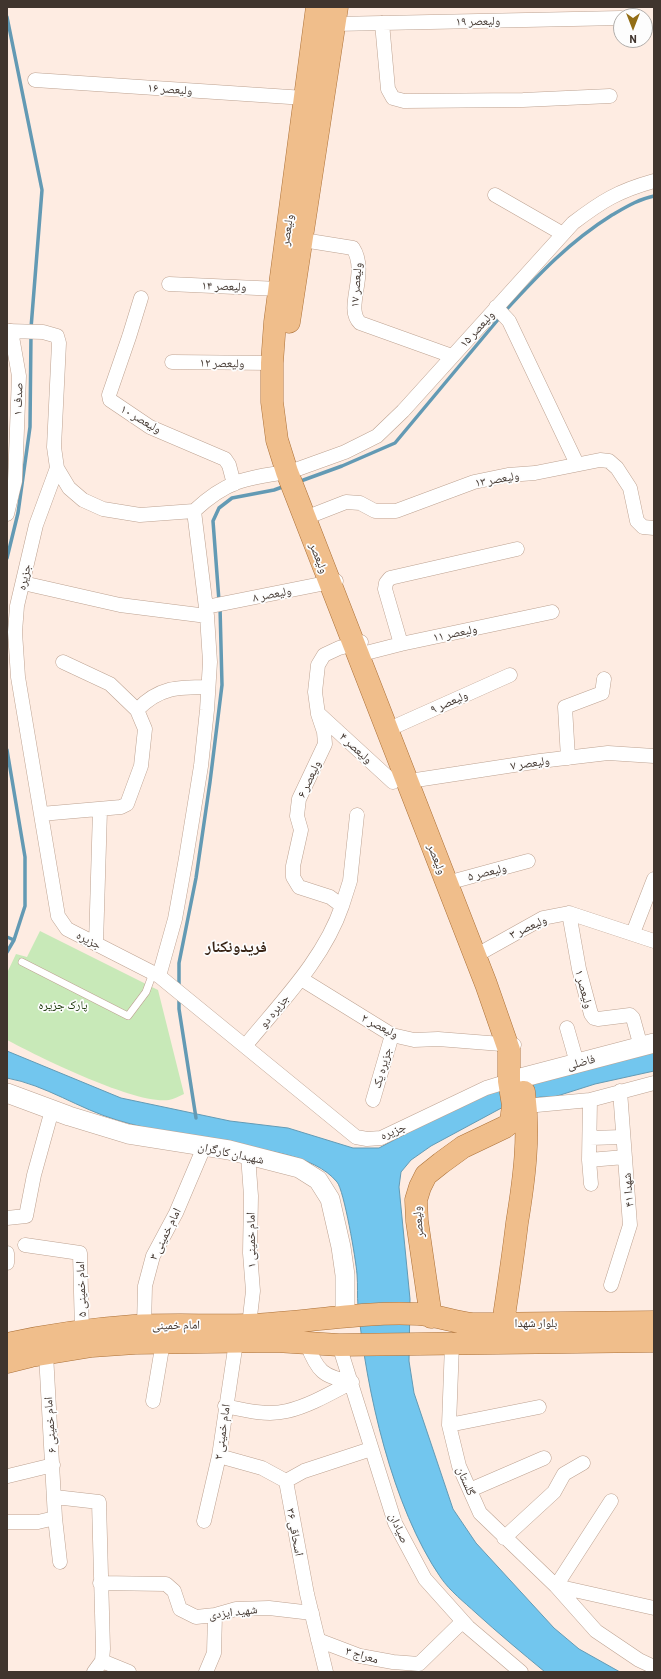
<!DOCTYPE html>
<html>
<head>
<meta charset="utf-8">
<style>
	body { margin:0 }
	#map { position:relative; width:661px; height:1679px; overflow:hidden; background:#feece2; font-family:Barlow,sans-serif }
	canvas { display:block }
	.frame { position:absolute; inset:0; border:8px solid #40352e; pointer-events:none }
	.north { position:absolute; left:613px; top:8px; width:40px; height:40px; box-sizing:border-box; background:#fdfdfd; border:1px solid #b1adaa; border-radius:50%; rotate:180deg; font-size:11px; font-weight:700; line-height:16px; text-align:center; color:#40352e }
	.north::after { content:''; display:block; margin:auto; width:14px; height:18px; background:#926d15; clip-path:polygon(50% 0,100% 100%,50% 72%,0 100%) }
</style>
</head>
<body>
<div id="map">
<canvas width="661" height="1679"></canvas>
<div class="frame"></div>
<div class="north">N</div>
</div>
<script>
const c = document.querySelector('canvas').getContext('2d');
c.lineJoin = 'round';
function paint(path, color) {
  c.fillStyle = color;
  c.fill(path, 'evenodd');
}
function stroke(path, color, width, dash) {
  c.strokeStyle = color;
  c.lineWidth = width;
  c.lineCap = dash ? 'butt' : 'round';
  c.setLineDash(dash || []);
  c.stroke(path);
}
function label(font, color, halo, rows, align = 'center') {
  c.font = font + ' Barlow,"Noto Naskh Arabic",sans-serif';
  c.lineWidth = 3.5;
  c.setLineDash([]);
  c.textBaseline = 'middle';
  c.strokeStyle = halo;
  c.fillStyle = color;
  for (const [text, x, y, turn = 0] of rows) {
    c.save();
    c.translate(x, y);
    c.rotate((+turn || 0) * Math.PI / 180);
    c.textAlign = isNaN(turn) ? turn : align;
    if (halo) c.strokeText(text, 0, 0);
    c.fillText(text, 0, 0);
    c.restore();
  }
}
paint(new Path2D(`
	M40 931 158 990 184 1094C179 1096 174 1099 169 1100 136 1105 39 1057 7 1040V973L16 954 27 957Z`), '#c8e9b8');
const water = new Path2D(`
	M7 1051 121 1098 230 1121 288 1128 353 1148H379L437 1117 499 1089 654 1051V1071L595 1084 554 1097H540L507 1105 431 1146 411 1160 401 1172 399 1187 410 1299 409 1361 414 1393 453 1509 476 1543 554 1628 579 1649 620 1672H545C522 1653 498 1633 476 1613 464 1602 450 1591 441 1578 392 1507 366 1390 358 1306 357 1296 358 1285 357 1274 356 1260 344 1190 337 1182 314 1154 261 1150 228 1144 191 1137 153 1131 117 1120 79 1109 46 1085 7 1078Z`);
paint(water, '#72c6ee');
stroke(water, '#639ab4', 1);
stroke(new Path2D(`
	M7 17 42 190 31 328
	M505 311C539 274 569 242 612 215 626 207 639 199 654 196
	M298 482 342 466 395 443 501 316
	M7 558 18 513 30 427 31 334
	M219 601 213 521 219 508 232 498 274 490 285 486
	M7 750 25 857V906L14 940 7 952
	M7 937 14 940
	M179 987V963L196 878 210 782 222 685 220 607
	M179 998V1009L196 1118`), '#639ab4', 3.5);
const lane = new Path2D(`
	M22 962 128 1016 146 992 153 973`);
const street = new Path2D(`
	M382 23 388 89 393 98 404 101 523 100 610 96
	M335 24 621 18
	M35 80 305 98
	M495 195 563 234
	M303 240 353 248C369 273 344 308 360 323L452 356
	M169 284 279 289
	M141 298 129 337 109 395 110 400 150 427 225 459 229 465 234 484
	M496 307 509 321 577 464
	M7 331 43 332 57 336 59 343 54 447 57 468 69 488 83 500 103 509 140 515 194 511
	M172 362 272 363
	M57 468 36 525 17 606 15 632 18 677 58 916 67 929 159 976 356 1137 367 1139 381 1138 486 1088 509 1081
	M295 470 345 452 377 436 403 411 573 223C602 201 618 191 654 181
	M194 511C226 481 245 478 287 472
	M7 514 15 481 19 376 11 331
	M305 518 346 502 360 503 375 511H396L474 482 508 475 535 473 600 460 609 461 617 468 630 488 637 521 643 527 654 528
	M23 583 120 605 207 616
	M206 607 336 581
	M401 644 385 589 386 583 390 578 517 549
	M358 655 401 644 552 612
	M137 710C159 687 178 687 208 687
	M320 715 393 782
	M387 730 510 675
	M568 758 565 707 602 693 604 679
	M408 783 416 780 540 761 608 753 654 756
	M41 814 121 807 127 804 141 766 145 729 137 710 110 684 63 662
	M447 883 528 861
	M342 906 350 881 357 815
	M569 913 579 969 591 1014 594 1018 598 1019 630 1015 633 1018 641 1047
	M633 933 654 879
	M96 944 100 810
	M475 956 543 918 569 913 654 941
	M159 976 175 919 186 858 201 766 207 710 210 662 207 616 194 511
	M303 977V980L392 1035 414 1040 438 1039 514 1045
	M567 1028 577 1063
	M246 1045C281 1002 324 959 342 906L330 897 299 887 293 877V866L301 830 297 816 298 807 299 799 325 744 324 732 318 714 315 692 318 665 324 655 339 648 361 642
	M373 1100 392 1035
	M526 1106 590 1100 654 1083
	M590 1138 623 1137
	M248 1155 251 1196 250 1253 253 1291 249 1325
	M589 1160 590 1100
	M591 1184 589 1160 625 1157
	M7 1218 26 1216 34 1175 52 1110
	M25 1245 80 1253 82 1331
	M7 1253V1263
	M611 1285 630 1225 620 1091
	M144 1326 145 1286 153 1256 176 1213 204 1147
	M307 1344C317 1371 323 1377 352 1382
	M452 1344 449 1425 459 1466 480 1513 556 1586 654 1608
	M339 1345 395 1523 425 1579 468 1627 521 1672
	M153 1401 163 1342
	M225 1406C244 1410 267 1416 287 1411 309 1406 331 1393 352 1382
	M449 1425 539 1407
	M219 1456 262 1468 286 1481
	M8 1476 53 1465
	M470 1490 544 1458
	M55 1497 99 1502 103 1649 102 1661 94 1672
	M611 1501 556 1586 596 1631 639 1660 654 1667
	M55 1518 60 1562
	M204 1521 219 1456 236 1342
	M7 1522H38L55 1518 46 1354
	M504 1538 554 1492 564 1474 583 1463
	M100 1583 166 1584 174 1591 180 1609 196 1617 215 1615 236 1609 269 1608 312 1613
	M318 1640 360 1656 393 1662 419 1664 462 1622
	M102 1661 129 1672
	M206 1672 214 1653 215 1615
	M326 1672 307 1594 286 1481 304 1471 371 1449`);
const secondary = new Path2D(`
	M509 1081 654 1043
	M7 1093 69 1116 128 1134 229 1150 299 1168 318 1180 330 1199 341 1247 345 1275V1316`);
const primary = new Path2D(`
	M317 7 275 322 272 363V402L277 440 287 472 486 984 509 1050V1081L513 1105 511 1122 505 1127 463 1147 441 1163 426 1175 420 1187 416 1200 417 1221 431 1317
	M289 322 337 7
	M503 1323C508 1290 513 1257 517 1223 524 1180 530 1136 524 1092
	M7 1344C48 1335 91 1329 133 1326 171 1324 210 1326 248 1325 305 1323 361 1311 418 1314 436 1315 454 1322 472 1324L654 1322
	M7 1362 31 1356 92 1346 135 1343 276 1341 339 1345 654 1341`);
stroke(lane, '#bda291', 8);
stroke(street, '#bda291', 15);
stroke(secondary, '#bda291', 20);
stroke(primary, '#ac7138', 23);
stroke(lane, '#fff', 7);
stroke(street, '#fff', 14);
stroke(secondary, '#fff', 19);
stroke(primary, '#f0be8b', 22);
label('12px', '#40352e', '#fdfdfd', [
	["ولیعصر ۱۹",478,21,-1],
	["ولیعصر ۱۶",170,89,4],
	["ولیعصر",287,230,-82],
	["ولیعصر ۱۷",356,285,-86],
	["ولیعصر ۱۴",224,286,2],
	["ولیعصر ۱۵",477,329,-48],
	["ولیعصر ۱۲",222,363,1],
	["صدف ۱",18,399,-88],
	["ولیعصر ۱۰",141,419,30],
	["ولیعصر ۱۳",497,479,-10],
	["ولیعصر",319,558,69],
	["جزیره",24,577,-77],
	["ولیعصر ۸",272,594,-11],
	["ولیعصر ۱۱",455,633,-12],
	["ولیعصر ۹",449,702,-24],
	["ولیعصر ۴",356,748,42],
	["ولیعصر ۷",530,763,-8],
	["ولیعصر ۶",309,779,-65],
	["ولیعصر",437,859,69],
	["ولیعصر ۵",487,872,-14],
	["ولیعصر ۳",528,927,-25],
	["جزیره",89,940,27],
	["ولیعصر ۱",584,989,75],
	["جزیره دو",274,1011,-51],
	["ولیعصر ۲",380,1026,27],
	["فاضلی",581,1062,-15],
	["جزیره یک",382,1068,-74],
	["جزیره",393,1131,-22],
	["شهیدان کارگران",231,1153,12],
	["شهدا ۴۱",628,1190,-95],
	["ولیعصر",418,1222,-96],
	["امام خمینی ۳",165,1234,-64],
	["امام خمینی ۱",251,1240,-91],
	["امام خمینی ۵",81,1289,-92],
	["بلوار شهدا",536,1323],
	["امام خمینی",176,1325,-1],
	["امام خمینی ۶",50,1425,-94],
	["امام خمینی ۲",222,1432,-82],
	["گلستان",466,1481,67],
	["صیادان",399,1528,66],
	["اسحاقی ۳۶",295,1532,79],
	["شهید ایزدی",233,1612,-7],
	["معراج ۳",362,1655,16]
]);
label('12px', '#1a3508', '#fdfdfd', [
	["پارک جزیره",63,1005]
]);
label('bold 16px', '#382416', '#fdfdfd', [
	["فریدونکنار",236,947]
]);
</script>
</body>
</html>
